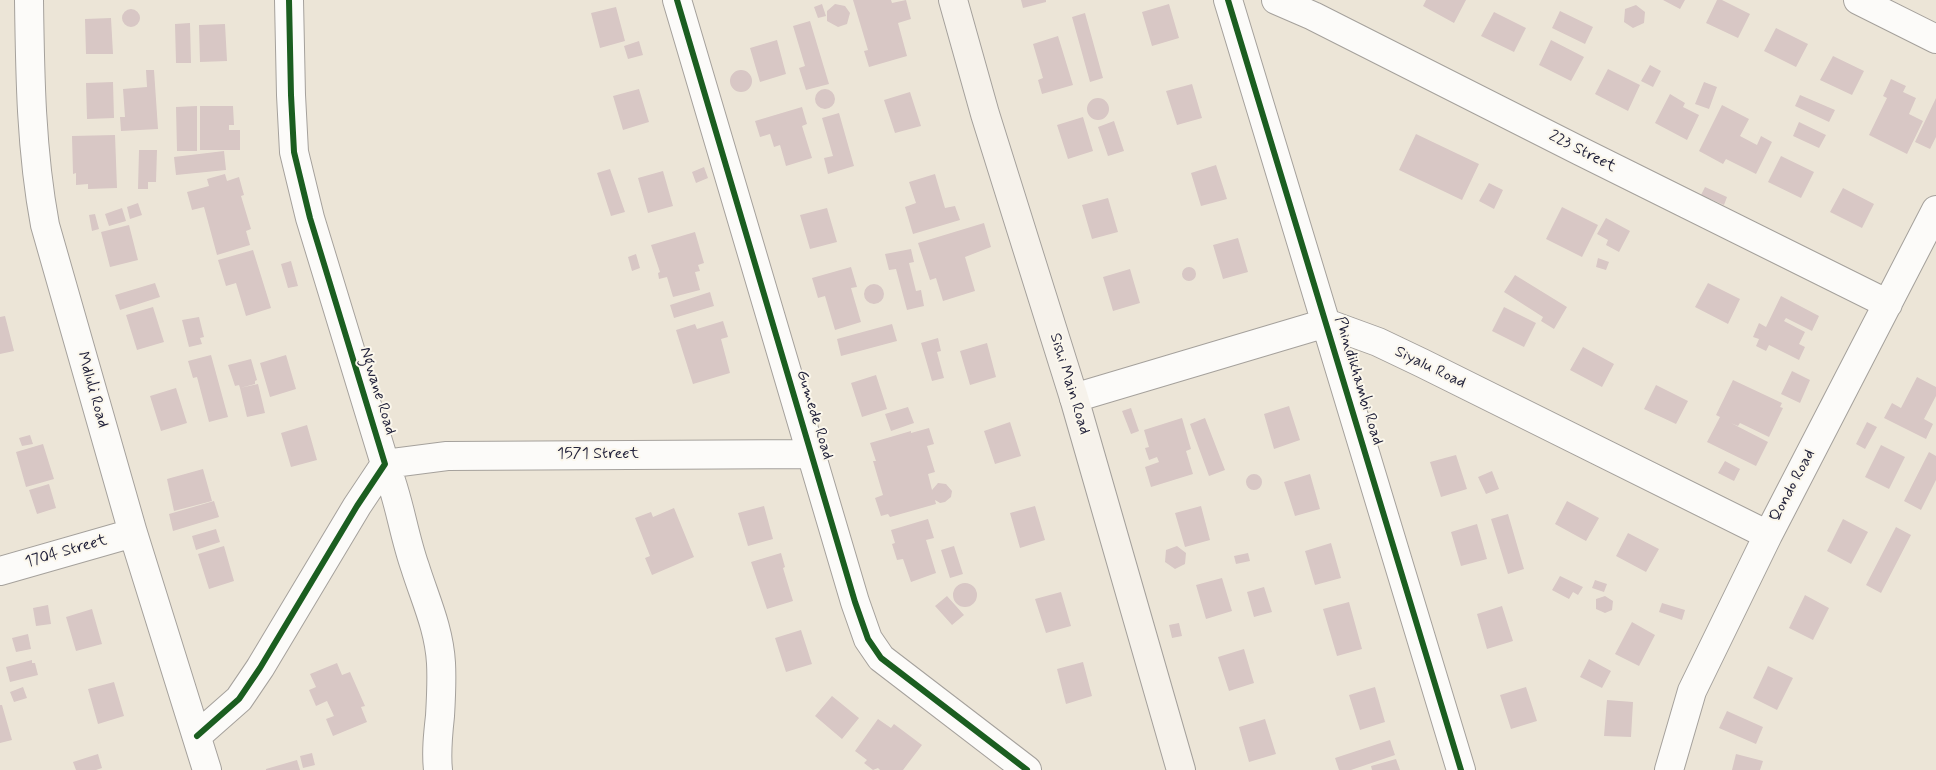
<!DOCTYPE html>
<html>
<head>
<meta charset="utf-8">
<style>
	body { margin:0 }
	canvas { display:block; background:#ece5d7 }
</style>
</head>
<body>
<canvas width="1936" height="770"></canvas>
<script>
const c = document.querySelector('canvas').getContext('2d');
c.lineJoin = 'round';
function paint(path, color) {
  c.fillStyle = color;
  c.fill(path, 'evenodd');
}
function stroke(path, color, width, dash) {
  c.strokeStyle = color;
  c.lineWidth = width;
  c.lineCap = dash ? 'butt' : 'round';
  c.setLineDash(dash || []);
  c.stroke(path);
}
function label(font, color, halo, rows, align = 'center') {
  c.font = font + ' Mynerve,sans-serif';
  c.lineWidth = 4;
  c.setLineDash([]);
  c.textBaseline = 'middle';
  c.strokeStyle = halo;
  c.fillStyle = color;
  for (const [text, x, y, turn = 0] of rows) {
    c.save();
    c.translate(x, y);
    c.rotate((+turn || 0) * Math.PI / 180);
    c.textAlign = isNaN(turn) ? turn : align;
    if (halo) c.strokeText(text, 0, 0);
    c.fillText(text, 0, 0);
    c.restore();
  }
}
paint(new Path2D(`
	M853 0H891L892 3 906 0 911 19 898 23 907 56 869 67 864 51 868 50Z
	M1021 0H1046V2L1023 8Z
	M1426 0H1466L1454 23 1423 6Z
	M1663 0H1685L1680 9Z
	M1717 0H1722L1750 14 1738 38 1706 23Z
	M822 4 826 16 818 18 814 7Z
	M835 4 845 6 850 13 847 24 838 27 827 21V11Z
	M1169 4 1179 38 1152 46 1142 12Z
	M1636 5 1645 12 1644 23 1633 28 1624 22 1625 9Z
	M616 7 625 41 600 48 591 13Z
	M122 18a9 9 0 1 1 18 0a9 9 0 1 1-18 0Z
	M1560 11 1593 27 1585 44 1552 28Z
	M1494 12 1526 28 1514 52 1481 36Z
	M1085 13 1103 78 1090 82 1072 17Z
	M111 18 113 54H86L85 19Z
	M810 21 829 84 806 90 799 68 805 66 793 26Z
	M190 23 191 63H176L175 24Z
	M225 24 227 61 200 62 199 25Z
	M1776 28 1808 44 1796 67 1764 51Z
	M1058 36 1073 85 1042 94 1038 80 1043 78 1033 44Z
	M777 40 786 74 760 82 750 48Z
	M1551 40 1584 57 1571 81 1539 65Z
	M639 41 643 55 628 59 624 46Z
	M1833 56 1864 71 1852 95 1820 80Z
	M1650 65 1661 71 1653 87 1641 81Z
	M1608 69 1640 85 1628 111 1595 94Z
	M730 81a11 11 0 1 1 22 0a11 11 0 1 1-22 0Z
	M146 70H154L158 129 121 131 120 117H125L123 89 147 87Z
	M1891 79 1906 86 1903 92 1916 98 1909 114 1923 121 1907 154 1869 135 1887 98 1883 96Z
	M113 82 114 118 87 119 86 83Z
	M1704 82 1717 87 1709 109 1695 104Z
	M1192 84 1202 118 1177 125 1166 91Z
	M815 99a10 10 0 1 1 20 0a10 10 0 1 1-20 0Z
	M639 89 649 122 623 130 613 96Z
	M910 92 921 126 895 133 884 100Z
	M1670 94 1685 103 1683 107 1699 115 1687 140 1655 123Z
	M1800 95 1835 110 1829 122 1795 106Z
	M1087 109a11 11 0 1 1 22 0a11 11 0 1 1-22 0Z
	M1936 98V137L1930 149 1915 142Z
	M1722 105 1749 119 1740 136 1757 145 1761 136 1772 142 1756 174 1726 159 1723 164 1699 151Z
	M197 106V151H177L176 107Z
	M200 106H233L234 125H229V130H240V150H200Z
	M802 107 807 124 802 126 812 158 786 166 780 145 774 147 770 134 760 137 755 121Z
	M839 113 854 166 828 174 824 158 833 156 822 118Z
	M1083 117 1093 151 1068 159 1057 125Z
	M1114 121 1124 151 1108 156 1098 127Z
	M1799 122 1826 135 1819 148 1793 136Z
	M1416 134 1479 164 1462 200 1399 170Z
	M115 135 117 188 88 189V184L76 185V173L73 174 72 136Z
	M139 150H157L156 182H148V189H138Z
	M224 151 226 170 176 175 174 157Z
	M1781 156 1814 172 1801 198 1768 182Z
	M1216 165 1227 199 1201 206 1191 173Z
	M704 167 708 178 696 183 692 172Z
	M610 169 625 212 611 216 597 173Z
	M663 171 673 206 648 213 638 178Z
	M225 174 227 181 239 177 244 195 241 196 251 229 246 231 250 245 217 255 204 207 192 210 187 192 209 186 207 179Z
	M935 174 945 208 955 206 960 220 913 234 905 207 916 203 909 182Z
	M1489 183 1503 190 1494 209 1479 201Z
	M1705 187 1727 197 1724 205 1701 195Z
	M1843 188 1874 204 1862 228 1830 212Z
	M1108 198 1118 232 1092 239 1082 205Z
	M138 203 142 215 130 219 127 207Z
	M1562 207 1598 225 1582 257 1546 239Z
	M122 208 126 221 109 226 105 214Z
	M827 208 837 242 810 249 800 215Z
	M95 214 99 229 92 231 89 215Z
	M1606 218 1630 231 1619 252 1606 245 1608 240 1597 234Z
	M984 223 991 247 965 257 975 291 943 301 936 278 930 280 918 243Z
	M129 225 138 260 110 267 101 232Z
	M695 232 704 263 698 265 700 271 695 272 700 290 673 297 667 277 659 279 658 273 660 272 651 245Z
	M1238 238 1248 272 1223 279 1213 245Z
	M911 249 914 262 909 263 916 291 921 290 924 306 907 310 896 269 889 270 885 254Z
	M253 250 271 308 246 316 236 283 226 286 218 260Z
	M636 254 640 268 632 271 628 257Z
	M1598 258 1609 262 1606 270 1596 267Z
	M291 261 298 286 288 288 281 264Z
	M1182 274a7 7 0 1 1 14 0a7 7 0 1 1-14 0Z
	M851 267 857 287 851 288 861 322 835 330 825 296 818 298 812 278Z
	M1130 269 1140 303 1113 311 1103 277Z
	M1515 275 1567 307 1554 329 1541 321 1543 317 1504 292Z
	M155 283 160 297 120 310 115 295Z
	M1708 283 1740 299 1728 324 1695 307Z
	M864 294a10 10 0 1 1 20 0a10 10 0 1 1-20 0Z
	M710 292 714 306 674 318 670 305Z
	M1781 296 1819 316 1812 331 1786 318 1784 321 1805 332 1799 344 1805 347 1799 360 1769 345 1766 351 1756 346 1759 339 1753 337 1759 323 1766 327Z
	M153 307 164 342 137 350 126 315Z
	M1504 307 1536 323 1524 347 1492 331Z
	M5 316 14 351 0 354V317Z
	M199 317 204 337 200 338 202 344 189 347 182 320Z
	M723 321 728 337 721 339 730 373 693 384 676 330 695 324 697 329Z
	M892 324 897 341 841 356 837 339Z
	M938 338 941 351 937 352 944 378 932 381 921 343Z
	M987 343 996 377 970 385 960 351Z
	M1583 347 1614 364 1602 387 1570 370Z
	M211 355 228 417 209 422 197 377 193 378 188 361Z
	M286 355 296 389 270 397 260 363Z
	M251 359 257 380 255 381V384L240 388 239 385 235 386 228 365Z
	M1792 371 1810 380 1800 403 1781 394Z
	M876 375 887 409 862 417 851 383Z
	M1917 377 1936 387V396L1924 419 1933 424 1926 439 1884 418 1892 403 1901 408Z
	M1733 380 1782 403 1780 407 1783 408 1769 437 1740 423 1738 426 1731 423 1768 442 1756 466 1707 442 1720 417 1716 415Z
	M258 384 265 413 247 417 240 388Z
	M1656 385 1688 401 1676 424 1644 409Z
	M176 388 187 423 161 431 150 396Z
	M1289 406 1300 440 1274 449 1264 414Z
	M908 407 914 423 891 431 885 414Z
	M1131 408 1139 431 1131 434 1122 411Z
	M1182 418 1191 449 1186 451 1193 474 1151 487 1145 467 1159 462 1157 457 1149 460 1145 448 1149 447 1144 430Z
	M1205 418 1225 470 1209 476 1190 424Z
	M1010 422 1021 456 995 464 984 431Z
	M1867 422 1877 427 1865 449 1856 444Z
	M307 425 317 460 291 467 281 433Z
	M929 428 934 444 927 446 935 472 928 474 932 490 938 483 946 484 952 491 951 497 945 502 940 503 935 500 936 504 890 517 888 514 881 516 875 498 883 495 873 461H876L870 443 911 431V433Z
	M30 435 33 444 22 446 19 438Z
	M43 444 54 479 26 487 16 452Z
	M1881 445 1905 457 1889 489 1865 477Z
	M1929 452 1936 456V480L1921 510 1904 501Z
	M1456 455 1467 489 1441 497 1430 462Z
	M1725 461 1740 469 1734 481 1718 473Z
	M203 469 212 501 174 511 167 479Z
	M1492 471 1499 489 1486 494 1478 477Z
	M1310 474 1320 509 1295 516 1284 482Z
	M1246 482a8 8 0 1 1 16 0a8 8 0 1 1-16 0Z
	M49 484 56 508 37 514 29 490Z
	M214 501 219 517 173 531 169 514Z
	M1567 501 1599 518 1586 541 1555 524Z
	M764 506 773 539 748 546 738 513Z
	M1035 506 1045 540 1020 548 1010 513Z
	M1201 506 1210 540 1185 547 1175 513Z
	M674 508 694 557 652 575 645 558 650 556 635 518 651 512 653 517Z
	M1508 514 1524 569 1508 574 1491 519Z
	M928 519 934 538 926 540 936 573 911 582 903 559 897 560 892 544 895 543 891 530Z
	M1843 519 1868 532 1851 564 1827 551Z
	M1477 524 1487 559 1461 566 1451 532Z
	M1896 527 1911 535 1881 593 1866 585Z
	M216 529 220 542 196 550 192 536Z
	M1628 533 1659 549 1646 572 1616 556Z
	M1331 543 1341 578 1315 585 1305 551Z
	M224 546 234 581 209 589 198 554Z
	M954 546 963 574 950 578 941 550Z
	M1177 546 1186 553 1185 564 1175 569 1165 562 1166 550Z
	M781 553 785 567 783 568 793 601 767 609 751 562Z
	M1248 553 1250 561 1236 564 1234 556Z
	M1560 576 1583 587 1578 595 1573 592 1569 599 1552 590Z
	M1222 578 1232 611 1206 619 1196 585Z
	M1595 580 1607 584 1604 592 1592 588Z
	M953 595a12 12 0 1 1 24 0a12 12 0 1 1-24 0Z
	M1264 587 1272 612 1254 617 1247 592Z
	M1061 592 1071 626 1046 633 1035 599Z
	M1805 595 1829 608 1813 640 1789 628Z
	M947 596 964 615 952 625 935 606Z
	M1605 596 1613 601 1612 610 1605 613 1596 609V599Z
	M1349 602 1362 649 1337 656 1323 609Z
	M1662 603 1685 610 1682 620 1659 612Z
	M48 605 51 624 36 626 33 608Z
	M1502 606 1513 641 1487 649 1477 614Z
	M92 609 102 644 76 651 66 617Z
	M1632 622 1655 635 1639 666 1615 654Z
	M1179 623 1182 636 1172 638 1169 625Z
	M801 630 812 664 786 672 775 638Z
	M28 634 31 649 16 652 12 638Z
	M1244 649 1254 683 1229 691 1218 657Z
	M1589 659 1611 671 1602 688 1580 677Z
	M32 660V663H35L38 675 10 682 6 667Z
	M1083 662 1092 696 1066 704 1057 669Z
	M337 663 342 675 350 672 365 706 361 707 367 722 333 736 326 719 334 716 327 701 316 706 309 690 316 687 310 674Z
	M1768 666 1793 678 1777 710 1753 698Z
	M114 682 124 716 98 724 88 689Z
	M23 687 27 698 14 702 10 692Z
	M1375 687 1385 722 1360 730 1349 695Z
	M1526 687 1537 721 1511 729 1500 695Z
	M832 696 859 718 842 739 815 716Z
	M1607 700 1633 702 1631 737 1604 736Z
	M0 705H2L12 740 0 743Z
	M1727 711 1763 727 1756 744 1719 728Z
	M878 719 891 728 894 724 922 745 903 770H880L878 768 873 770 864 763 867 760 855 751Z
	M1265 719 1276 754 1249 762 1239 727Z
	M1390 740 1395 755 1351 770H1339L1335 758Z
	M312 753 315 765 303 768 300 756Z
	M98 754 102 768 96 770H76L73 762Z
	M1736 754 1763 761 1760 770H1732Z
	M1396 759 1400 770H1372L1371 766Z
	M297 760 300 770H266V769Z`), '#d8c7c5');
const street = new Path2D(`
	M29 0C30 76 31 150 45 225L133 533 207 770
	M677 0 855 602 868 639 881 658 1027 770
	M1228 0 1461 770
	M1276 0 1313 16 1580 151 1888 304
	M1858 0 1936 39
	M1074 398 1326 323 1378 342 1422 363 1768 535
	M0 571 133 533
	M197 736 239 699 260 668 357 506 385 464 310 218 294 152 291 95 289 0
	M438 770C436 752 438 734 440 716 441 699 442 681 441 663 439 628 425 599 415 567 403 533 399 497 385 464L447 456 811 454
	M1669 770 1692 691 1768 535 1936 210`);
const secondary = new Path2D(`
	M953 0 985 114 1074 398 1181 770`);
stroke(street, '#a5a19c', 30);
stroke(secondary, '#a5a19c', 30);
stroke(street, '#fcfbf9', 28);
stroke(secondary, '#f6f2eb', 28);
stroke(new Path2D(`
	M677 0 855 602 868 639 881 658 1027 770
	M1228 0 1461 770
	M197 736 239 699 260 668 357 506 385 464 310 218 294 152 291 95 289 0`), '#1b5e20', 6);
label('16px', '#22223b', '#fbf7ec', [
	["223 Street",1582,152,27],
	["Siyalu Road",1430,368,26],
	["Phindikhambi Road",1358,381,73],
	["Sishi Main Road",1069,384,73],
	["Mdluli Road",92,390,74],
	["Ngwane Road",377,391,73],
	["Gumede Road",814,415,73],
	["1571 Street",598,455],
	["Qondo Road",1793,486,-62],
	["1704 Street",66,552,-16]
]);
</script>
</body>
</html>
